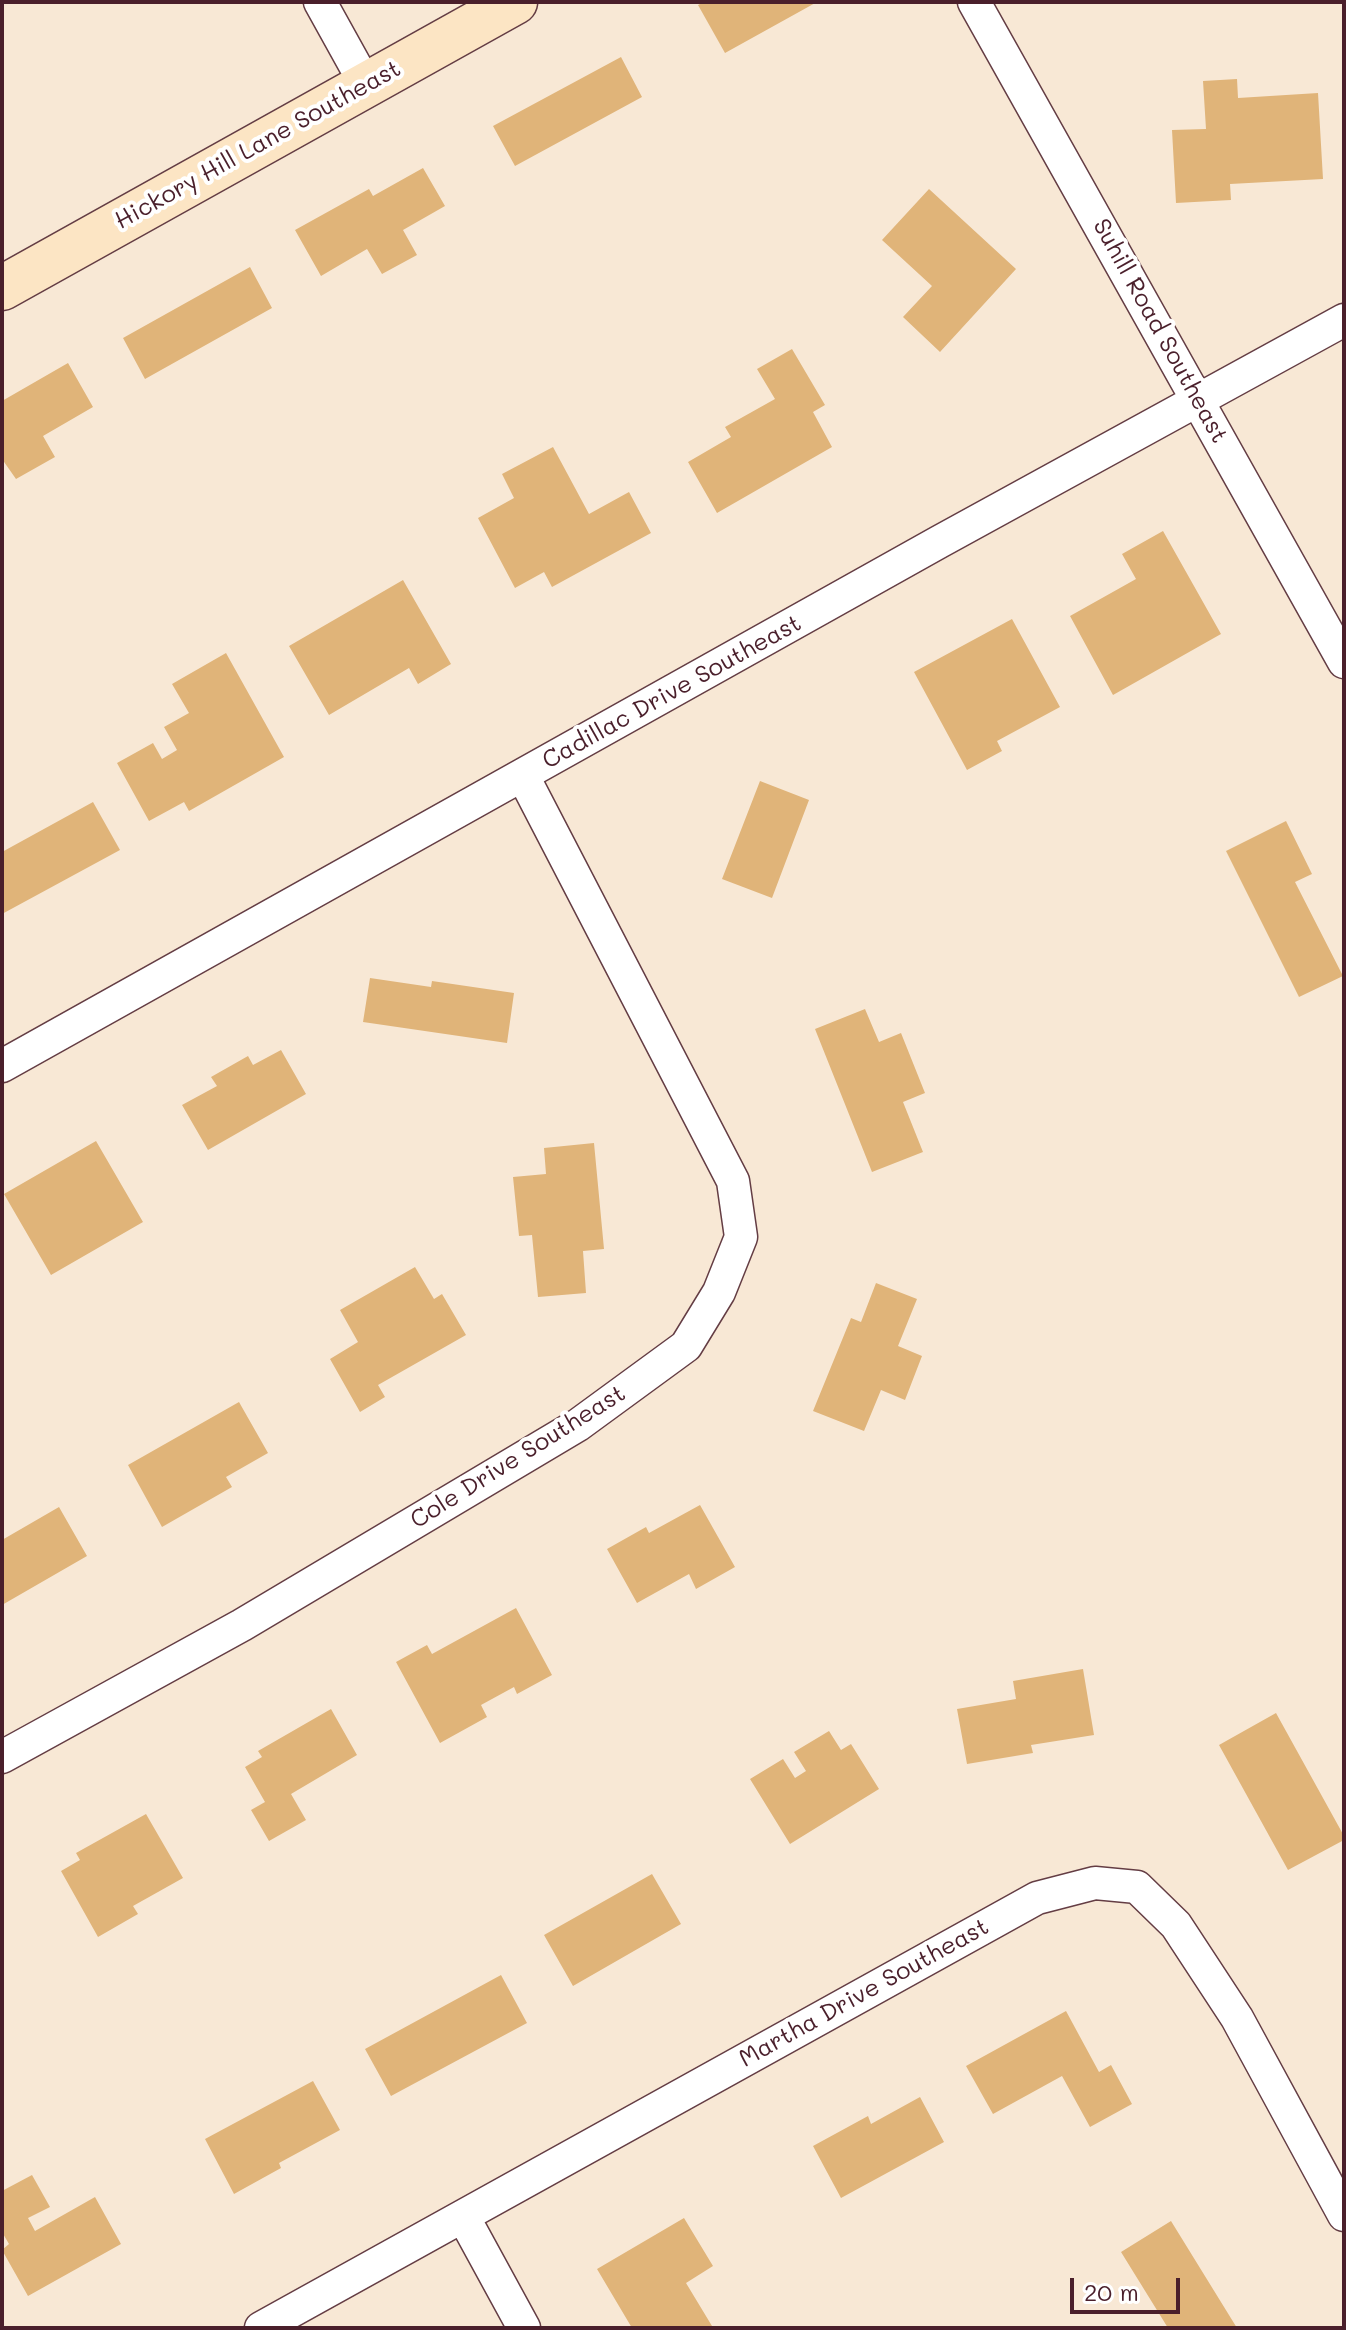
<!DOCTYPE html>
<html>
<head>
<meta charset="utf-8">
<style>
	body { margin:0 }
	#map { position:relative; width:1346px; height:2330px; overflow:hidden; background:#f8e8d5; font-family:Mali,sans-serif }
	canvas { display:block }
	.frame { position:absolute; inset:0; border:4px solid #4a1f2b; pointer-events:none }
	.scale { position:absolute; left:1070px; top:2278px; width:110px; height:36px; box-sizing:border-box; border:4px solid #4a1f2b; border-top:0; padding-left:10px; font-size:24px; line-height:28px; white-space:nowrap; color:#4a1f2b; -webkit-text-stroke:6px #fff; paint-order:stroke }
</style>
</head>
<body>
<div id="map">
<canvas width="1346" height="2330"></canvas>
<div class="frame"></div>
<div class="scale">20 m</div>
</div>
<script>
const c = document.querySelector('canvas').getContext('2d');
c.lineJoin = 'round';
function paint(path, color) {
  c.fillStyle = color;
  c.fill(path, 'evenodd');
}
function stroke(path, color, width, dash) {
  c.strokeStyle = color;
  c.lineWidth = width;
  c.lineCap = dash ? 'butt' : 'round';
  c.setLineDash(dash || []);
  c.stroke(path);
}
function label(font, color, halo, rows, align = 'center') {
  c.font = font + ' Mali,sans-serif';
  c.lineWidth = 8;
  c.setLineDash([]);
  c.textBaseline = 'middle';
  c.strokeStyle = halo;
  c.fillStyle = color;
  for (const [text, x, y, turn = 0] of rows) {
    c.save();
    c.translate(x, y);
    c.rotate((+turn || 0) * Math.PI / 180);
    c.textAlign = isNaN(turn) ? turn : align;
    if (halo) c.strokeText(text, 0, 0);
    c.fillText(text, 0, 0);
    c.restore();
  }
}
paint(new Path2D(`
	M704 2H817L725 53 698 5Z
	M621 57 642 97 515 166 493 126Z
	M1237 79 1238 98 1318 93 1323 179 1230 184 1231 200 1176 203 1172 130 1206 129 1203 81Z
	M423 168 445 206 403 230 417 255 382 274 367 249 321 276 295 230 369 189 373 196Z
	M929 189 1016 269 940 352 903 317 932 286 882 240Z
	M250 267 272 308 145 379 123 338Z
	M792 349 825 405 813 412 832 447 717 513 688 462 731 437 725 427 775 399 757 369Z
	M68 363 93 407 43 436 55 457 16 479 2 459V401Z
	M553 447 589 514 629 492 651 533 552 587 544 572 515 588 478 518 514 498 502 474Z
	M1163 531 1221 634 1113 695 1070 616 1136 579 1122 554Z
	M403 580 451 664 418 684 409 668 329 715 289 646Z
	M1012 619 1060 707 997 741 1002 751 967 770 914 672Z
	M226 653 284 757 189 811 184 802 149 821 117 763 153 743 162 759 177 750 164 727 189 713 172 684Z
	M760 781 809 800 772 898 722 879Z
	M93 802 120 850 2 914V852Z
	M1286 821 1312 874 1295 882 1343 976 1299 997 1226 851Z
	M370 978 431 987 432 981 514 993 507 1043 363 1022Z
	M865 1009 879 1042 901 1033 925 1093 903 1102 923 1152 872 1172 815 1029Z
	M281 1050 306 1094 208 1150 182 1105 217 1086 211 1077 248 1056 253 1065Z
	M96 1141 143 1222 51 1275 4 1194Z
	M594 1143 604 1249 583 1251 586 1293 538 1297 532 1235 519 1236 513 1177 546 1174 544 1148Z
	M415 1267 434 1299 442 1294 466 1335 378 1385 385 1397 360 1412 330 1359 358 1342 340 1310Z
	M876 1283 917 1299 898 1346 922 1356 905 1400 881 1390 864 1431 813 1411 851 1318 861 1322Z
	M239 1402 268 1453 226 1477 232 1487 162 1527 128 1465Z
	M700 1505 735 1567 696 1589 689 1574 637 1603 607 1549 646 1527 649 1533Z
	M59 1507 87 1556 2 1605V1540Z
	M516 1608 552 1675 517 1694 514 1687 481 1705 487 1717 440 1743 396 1662 427 1645 432 1654Z
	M1083 1669 1094 1735 1031 1745 1033 1753 967 1764 957 1709 1016 1699 1013 1681Z
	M331 1709 357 1755 291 1794 306 1820 269 1841 251 1810 265 1802 245 1767 262 1757 258 1751Z
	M1276 1713 1344 1836V1840L1288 1870 1219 1745Z
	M829 1731 841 1750 851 1744 879 1789 790 1844 750 1779 783 1759 795 1778 806 1771 794 1752Z
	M146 1814 183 1878 133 1906 138 1914 98 1937 61 1871 80 1860 76 1853Z
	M652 1874 681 1924 573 1986 544 1935Z
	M501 1975 527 2023 391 2096 365 2049Z
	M1066 2011 1099 2072 1111 2065 1132 2104 1090 2127 1062 2076 993 2114 966 2066Z
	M313 2081 340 2130 279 2163 281 2168 234 2194 205 2139Z
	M920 2097 944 2142 841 2198 813 2146 868 2116 871 2124Z
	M32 2175 50 2207 28 2218 35 2231 95 2197 121 2244 28 2296 2 2250 9 2244 2 2232V2191Z
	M684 2218 713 2266 686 2283 712 2326 632 2328 597 2269Z
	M1171 2221 1237 2328H1168L1121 2252Z`), '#e0b479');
const street = new Path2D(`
	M320 2 366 85
	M974 2 1344 662
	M2 1066 939 542 1344 320
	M2 1757 242 1625 578 1425 686 1346 719 1292 741 1237 733 1181 523 776
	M464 2218 524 2328
	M261 2328 1037 1898 1095 1883 1137 1887 1176 1925 1237 2018 1344 2215`);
const secondary = new Path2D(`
	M2 288 515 2`);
stroke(street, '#643d44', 35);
stroke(secondary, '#643d44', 47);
stroke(street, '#fff', 32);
stroke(secondary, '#fce5c4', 44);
label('24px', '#4a1f2b', '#fff', [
	["Hickory Hill Lane Southeast",258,145,-29],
	["Suhill Road Southeast",1160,331,61],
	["Cadillac Drive Southeast",672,692,-29],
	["Cole Drive Southeast",518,1457,-32],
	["Martha Drive Southeast",864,1993,-29]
]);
</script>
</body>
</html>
